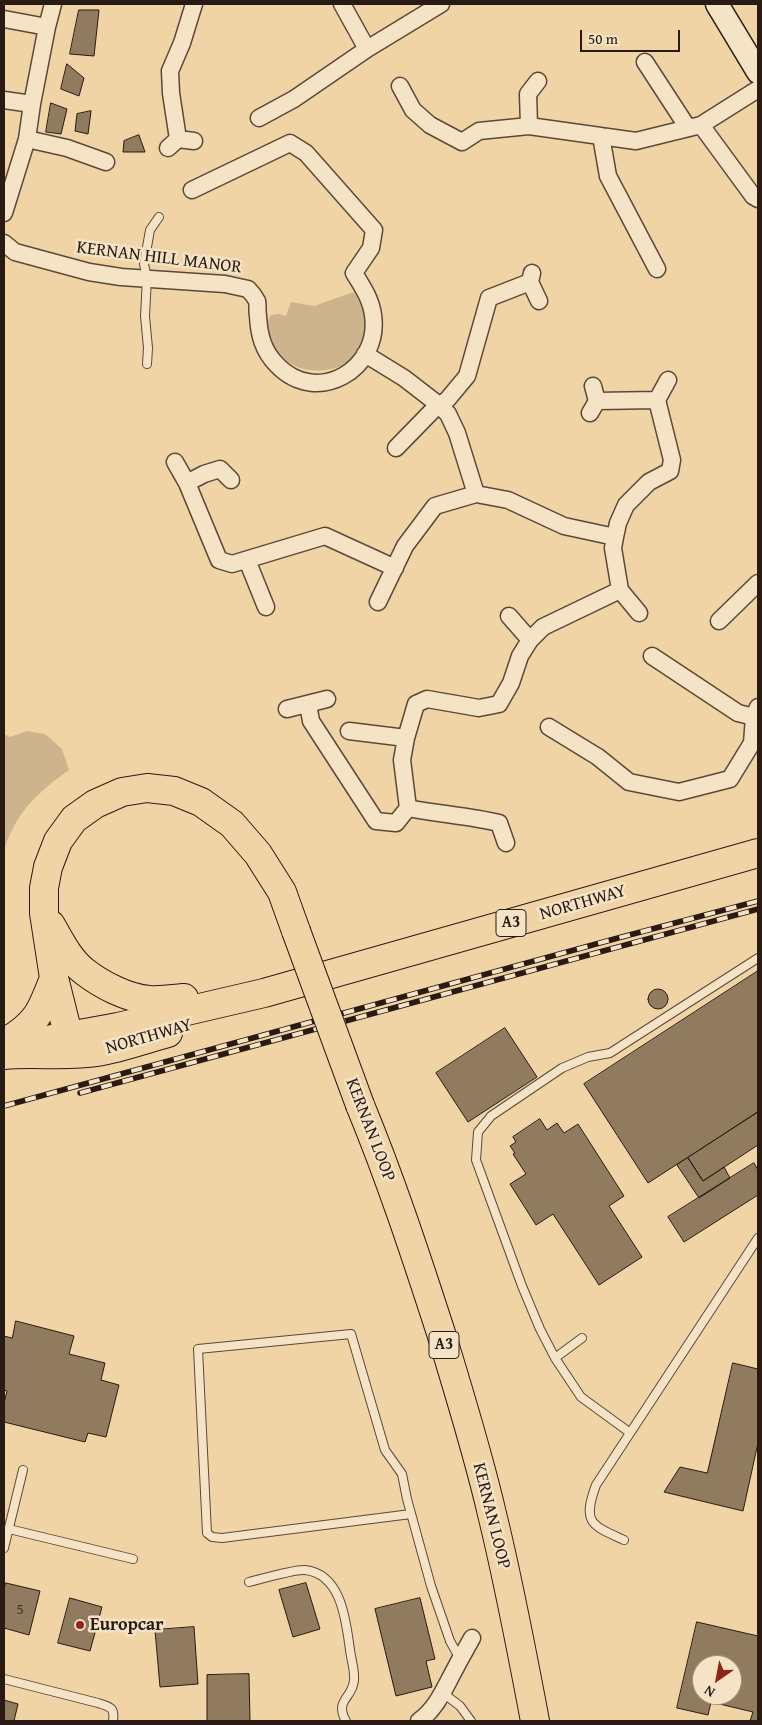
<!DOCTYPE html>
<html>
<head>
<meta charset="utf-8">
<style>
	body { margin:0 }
	#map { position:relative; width:762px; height:1725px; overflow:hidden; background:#f0d4a6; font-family:"Gentium Book Plus",serif }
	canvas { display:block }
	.frame { position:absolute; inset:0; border:5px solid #291a13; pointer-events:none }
	.north { position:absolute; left:692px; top:1655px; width:50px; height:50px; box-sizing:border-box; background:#f5e3c5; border:1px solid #a3937e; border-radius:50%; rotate:213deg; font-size:14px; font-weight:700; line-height:20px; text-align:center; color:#291a13 }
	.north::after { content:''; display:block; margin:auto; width:18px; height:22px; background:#8f2418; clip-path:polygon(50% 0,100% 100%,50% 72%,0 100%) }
	.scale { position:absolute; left:580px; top:30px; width:100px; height:22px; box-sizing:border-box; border:2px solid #291a13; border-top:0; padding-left:6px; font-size:15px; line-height:18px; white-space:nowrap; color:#291a13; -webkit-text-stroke:4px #f5e3c5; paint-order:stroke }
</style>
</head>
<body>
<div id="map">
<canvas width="762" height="1725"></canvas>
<div class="frame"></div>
<div class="north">N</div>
<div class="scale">50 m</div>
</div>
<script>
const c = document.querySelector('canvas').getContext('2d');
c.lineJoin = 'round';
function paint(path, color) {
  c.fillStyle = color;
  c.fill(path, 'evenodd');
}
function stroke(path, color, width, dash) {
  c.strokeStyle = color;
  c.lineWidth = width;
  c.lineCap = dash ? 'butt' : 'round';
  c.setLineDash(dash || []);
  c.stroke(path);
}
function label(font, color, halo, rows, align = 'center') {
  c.font = font + ' "Gentium Book Plus",serif';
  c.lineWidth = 5;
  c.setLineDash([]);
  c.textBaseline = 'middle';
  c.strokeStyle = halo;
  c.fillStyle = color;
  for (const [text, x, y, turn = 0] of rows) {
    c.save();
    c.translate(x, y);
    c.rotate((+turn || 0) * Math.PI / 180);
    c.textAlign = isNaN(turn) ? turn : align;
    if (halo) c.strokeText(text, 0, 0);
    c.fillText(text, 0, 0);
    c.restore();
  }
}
paint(new Path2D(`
	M354 292C357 298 363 306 364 313 367 329 360 351 347 362 335 372 309 373 295 366 285 361 273 348 270 337 268 333 268 327 267 322L271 315 279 314 286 316 291 302 314 306Z
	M27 731 45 734 62 749 69 770C37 793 17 811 4 850V734L10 737Z`), '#ceb48d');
const building = new Path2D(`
	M79 10H99L94 56 70 54Z
	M67 64 84 78 79 96 61 89Z
	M51 103 67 109 61 134 46 132Z
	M91 111 88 134 75 131 77 114Z
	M139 135 145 152H123L124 141Z
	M758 971V1112L648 1183 584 1084Z
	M648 999a10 10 0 1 1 20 0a10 10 0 1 1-20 0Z
	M505 1028 537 1077 468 1122 436 1073Z
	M758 1112V1145L703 1181 688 1158Z
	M540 1119 547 1130 557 1123 564 1133 578 1124 624 1196 609 1206 642 1257 599 1285 553 1214 536 1225 510 1184 526 1174 513 1154 515 1153 510 1146 516 1142 513 1137Z
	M688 1158 703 1181 724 1167 730 1178 699 1198 677 1165Z
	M754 1163 758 1170V1195L684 1242 668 1217Z
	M16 1321 74 1336 69 1354 105 1363 101 1380 119 1385 106 1437 88 1433 85 1442 4 1422V1403L7 1391 4 1390V1336L12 1338Z
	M733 1363 758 1369V1443L743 1511 664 1492 680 1467 707 1473Z
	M6 1583 40 1591 29 1635 4 1628V1590Z
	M306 1583 320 1629 293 1637 279 1590Z
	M70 1598 102 1607 90 1651 58 1643Z
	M420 1598 435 1659 426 1661 432 1687 396 1696 375 1609Z
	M697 1622 758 1636V1721H750L753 1712 711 1702 708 1715 677 1708ZM702 1665H732V1695H702Z
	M194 1627 198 1684 160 1687 155 1630Z
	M249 1674 250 1721H207V1675Z
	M4 1700 18 1704 14 1721H4Z`);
paint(building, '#907b5f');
stroke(building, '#291a13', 1);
const lane = new Path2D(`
	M147 364 148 348 145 316 147 278 144 264 150 230 159 217
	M555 1358 582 1338
	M629 1432 581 1397 555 1358 540 1329 522 1286 476 1160 478 1132 491 1116 562 1068 588 1057 610 1053 758 958
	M411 1514 222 1538 212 1537 207 1533 198 1349 351 1334 385 1450 402 1474 407 1499 431 1586 450 1641 460 1659
	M9 1529 133 1559
	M624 1540C591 1525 582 1523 596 1485L758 1238
	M4 1548 23 1470
	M249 1582C261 1579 295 1569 305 1570 342 1574 346 1622 350 1650 351 1659 355 1671 354 1680 353 1698 334 1700 346 1721
	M4 1679 98 1703C110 1707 115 1707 113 1721
	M443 1693 460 1706 471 1721`);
const street = new Path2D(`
	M342 4 367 49
	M4 19 47 27
	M645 62 688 128
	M400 86 413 110 430 125 462 142 479 131 529 126 636 141 701 125 758 89
	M4 100 32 104
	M259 118 294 99 367 49 441 4
	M701 125 753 196 758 199
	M529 126 528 94 538 81
	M601 136 608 176 657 269
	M27 139 67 148 106 162
	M178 139 171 93 170 71 182 43 194 4
	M168 148 178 139 194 141
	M4 213 27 139 32 104 47 27 53 4
	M4 243 15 252 89 272 121 277 225 284 248 289C251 292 255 297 257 301 258 305 257 312 258 316 259 335 263 351 277 365 317 407 381 369 373 315 371 299 362 286 354 273L371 248 374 230 306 153 290 143 192 190
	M532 273 530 282 539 301
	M365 354 404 378 439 405 448 414 457 433 476 494
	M597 401 657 400
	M590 413 597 401 593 386
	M396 448 433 410 447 400 467 376 489 298 530 282
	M175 462 187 483 219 560 232 564 325 536 395 568
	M187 483 204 474 220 469 231 480
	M247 560 266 607
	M378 602 405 546 435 506 476 494 508 500 564 526 615 537
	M639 613 620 590 613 548 615 537 618 523 626 505 649 482 670 471 672 460 657 400 668 380
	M509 616 530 640
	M719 621 758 583
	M652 656 738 713 754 717
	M308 704 311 721 376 821 396 823 408 808 402 760 406 738 416 704 427 699 479 708 499 704 511 683 520 656 530 640 543 627 620 590
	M287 709 327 699
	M549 727 598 757 629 782 679 792 730 779 752 743 754 717 758 707
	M349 731 406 738
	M408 808C438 814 469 816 499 823L506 843
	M419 1721C437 1708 444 1689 455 1669 460 1659 466 1649 472 1638`);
const secondary = new Path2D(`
	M717 4 758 72`);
const highway = new Path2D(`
	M51 925C60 941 70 961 85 972 102 985 127 998 149 1000 160 1001 173 999 184 998
	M4 1043C37 1024 41 1012 54 978
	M27 1053 52 1039 118 1027 264 993 758 853
	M73 1054 54 978 44 913V888L48 867 58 841 74 819 95 804 122 792 147 788 174 791 201 802 232 824 258 854 282 892 296 931
	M4 1055C35 1052 66 1057 97 1052 121 1048 145 1039 168 1033
	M360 1105C391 1180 416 1256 441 1333 459 1393 478 1453 492 1514 509 1583 522 1652 535 1721`);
stroke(lane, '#5b4838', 10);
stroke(street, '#5b4838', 19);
stroke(secondary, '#291a13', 25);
stroke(highway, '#291a13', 30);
stroke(lane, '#f5e3c5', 8);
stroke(street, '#f5e3c5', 16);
stroke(secondary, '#f5e3c5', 22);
stroke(highway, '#f0d4a6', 28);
const rail = new Path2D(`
	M80 1093 758 909
	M4 1106 618 938 758 901`);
stroke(rail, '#291a13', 5.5);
stroke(rail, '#f5e3c5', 4, [11]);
const highwayBridge = new Path2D(`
	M296 931 360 1105`);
stroke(highwayBridge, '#291a13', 30, []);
stroke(highwayBridge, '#f0d4a6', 28);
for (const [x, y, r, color] of [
	[80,1625,5,"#8f2418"]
]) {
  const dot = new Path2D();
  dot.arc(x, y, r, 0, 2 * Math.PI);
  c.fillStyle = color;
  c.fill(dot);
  stroke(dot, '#f5e3c5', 2);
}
label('15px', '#433226', null, [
	["5",20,1610]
]);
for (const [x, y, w] of [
	[511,923,30],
	[444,1345,30]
]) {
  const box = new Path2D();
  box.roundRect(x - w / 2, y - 13.5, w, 27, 4);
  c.fillStyle = '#f5e3c5';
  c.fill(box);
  stroke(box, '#291a13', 1);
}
label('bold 16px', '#291a13', null, [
	["A3",511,923],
	["A3",444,1345]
]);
label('18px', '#291a13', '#f5e3c5', [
	["KERNAN HILL MANOR",159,258,7],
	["NORTHWAY",583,903,-16],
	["NORTHWAY",149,1037,-16],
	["KERNAN LOOP",370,1130,69],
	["KERNAN LOOP",491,1516,76]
]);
label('bold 18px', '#291a13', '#f5e3c5', [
	["Europcar",90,1625]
], 'left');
</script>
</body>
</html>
